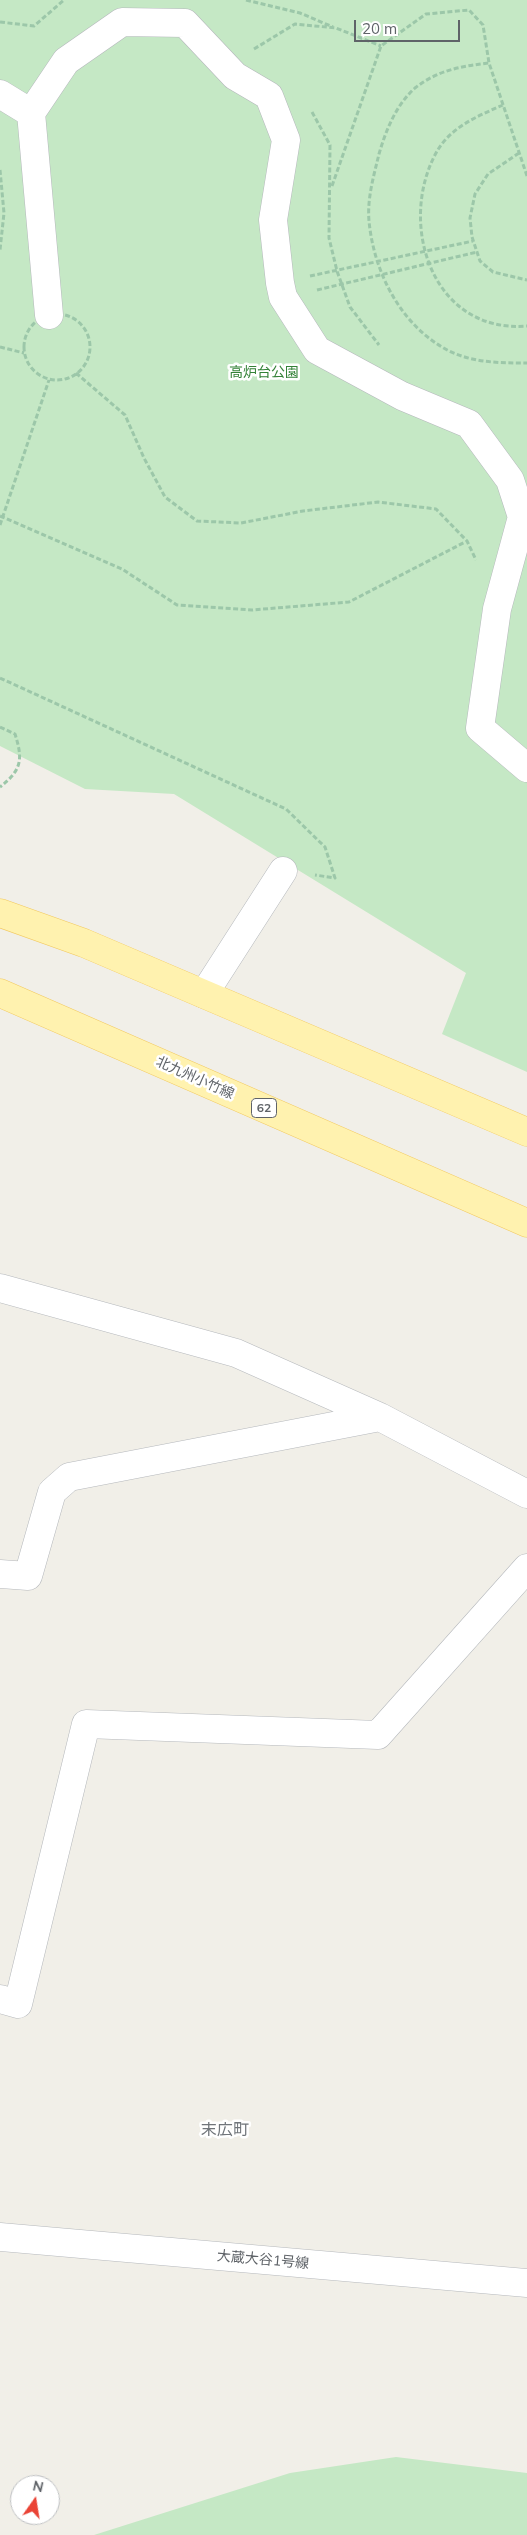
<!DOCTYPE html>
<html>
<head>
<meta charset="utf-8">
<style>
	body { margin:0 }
	#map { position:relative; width:527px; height:2535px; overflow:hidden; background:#f1efe8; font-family:Mulish,sans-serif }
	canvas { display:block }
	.north { position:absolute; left:10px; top:2475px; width:50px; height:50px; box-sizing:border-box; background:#fff; border:1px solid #bfc1c3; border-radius:50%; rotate:13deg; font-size:14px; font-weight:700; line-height:20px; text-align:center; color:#5f6368 }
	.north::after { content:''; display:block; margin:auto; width:18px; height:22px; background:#ea4335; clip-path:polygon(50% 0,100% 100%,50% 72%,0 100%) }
	.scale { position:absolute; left:354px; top:20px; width:106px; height:22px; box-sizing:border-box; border:2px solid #5f6368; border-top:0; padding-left:6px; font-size:15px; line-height:18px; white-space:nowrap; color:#5f6368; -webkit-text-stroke:4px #fff; paint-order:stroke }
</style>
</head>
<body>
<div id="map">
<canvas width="527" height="2535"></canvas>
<div class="north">N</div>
<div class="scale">20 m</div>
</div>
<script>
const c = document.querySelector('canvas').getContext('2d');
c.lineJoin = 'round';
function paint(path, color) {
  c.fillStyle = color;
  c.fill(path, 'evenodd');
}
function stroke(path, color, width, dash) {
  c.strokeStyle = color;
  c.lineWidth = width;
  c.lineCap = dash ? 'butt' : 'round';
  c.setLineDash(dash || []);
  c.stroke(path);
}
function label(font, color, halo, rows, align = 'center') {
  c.font = font + ' Mulish,"Noto Sans JP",sans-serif';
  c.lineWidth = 5;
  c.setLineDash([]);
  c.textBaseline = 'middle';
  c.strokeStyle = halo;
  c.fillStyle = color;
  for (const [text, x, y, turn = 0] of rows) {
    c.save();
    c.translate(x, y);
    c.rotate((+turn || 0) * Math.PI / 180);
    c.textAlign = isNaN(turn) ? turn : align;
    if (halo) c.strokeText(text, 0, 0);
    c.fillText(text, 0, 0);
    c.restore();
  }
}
paint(new Path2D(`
	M0 0H527V1072L442 1034 466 973 174 794 85 789 0 746Z
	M396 2457 527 2473V2535H94L290 2473Z`), '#c5e8c5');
const minor = new Path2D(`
	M0 94 31 113 66 61 122 22 185 23 235 76 269 96 286 140 273 220 280 283 283 297 317 350 402 396 469 424 510 480 522 517 497 609 480 728 527 768
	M31 113 49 315
	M204 994 283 871
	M0 1288 236 1353 380 1417 527 1494
	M0 1574 28 1576 52 1492 69 1477 380 1417
	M0 1999 18 2004 86 1724 378 1735 527 1568
	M0 2237 527 2283`);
const major = new Path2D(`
	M0 913 84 943 527 1132
	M0 993 527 1223`);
stroke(minor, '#b5b8bc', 29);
stroke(major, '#f2c960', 29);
stroke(new Path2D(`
	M246 0 300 13 333 27
	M0 22 34 26 64 0
	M254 49 295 24 336 28 381 46
	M503 105C478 116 450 127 436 153 397 225 433 334 527 326
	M312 112 330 145 329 238 337 271 350 307 379 345
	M519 153 488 174 475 194 470 218 472 237 480 261 493 272 527 280
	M0 170 4 213 0 250
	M527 176 489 63C462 66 438 70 415 88 396 105 386 130 379 154 374 175 367 198 369 221 374 273 401 326 449 351 474 363 500 363 527 363
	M332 186 381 46 426 14 469 10 483 25 489 63
	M310 276 473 241
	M317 290 477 252
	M24 347a33 33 0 1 1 66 0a33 33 0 1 1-66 0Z
	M0 347 24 353
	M76 373 125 415 144 458 165 497 197 521 241 523 303 511 378 502 436 509 467 541 476 560
	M0 516 122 569 177 605 252 610 349 602 467 541
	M0 525 49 380
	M0 678 286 809 325 847 335 878 315 875
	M0 727 15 734C23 759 22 770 0 787`), '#9cc7a9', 3, [5, 2.5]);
stroke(minor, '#fff', 28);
stroke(major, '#fff2af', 28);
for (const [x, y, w] of [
	[264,1108,25]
]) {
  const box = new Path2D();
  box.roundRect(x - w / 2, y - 9.5, w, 19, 4);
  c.fillStyle = '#fff';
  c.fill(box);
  stroke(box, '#5f6368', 1);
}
label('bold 12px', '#5f6368', null, [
	["62",264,1108]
]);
label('14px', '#348238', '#fff', [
	["高炉台公園",264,373]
]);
label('14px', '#5f6368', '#fff', [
	["北九州小竹線",195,1078,24],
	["大蔵大谷1号線",263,2260,5]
]);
label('16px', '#70757a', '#fff', [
	["末広町",225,2130]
]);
</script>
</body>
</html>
